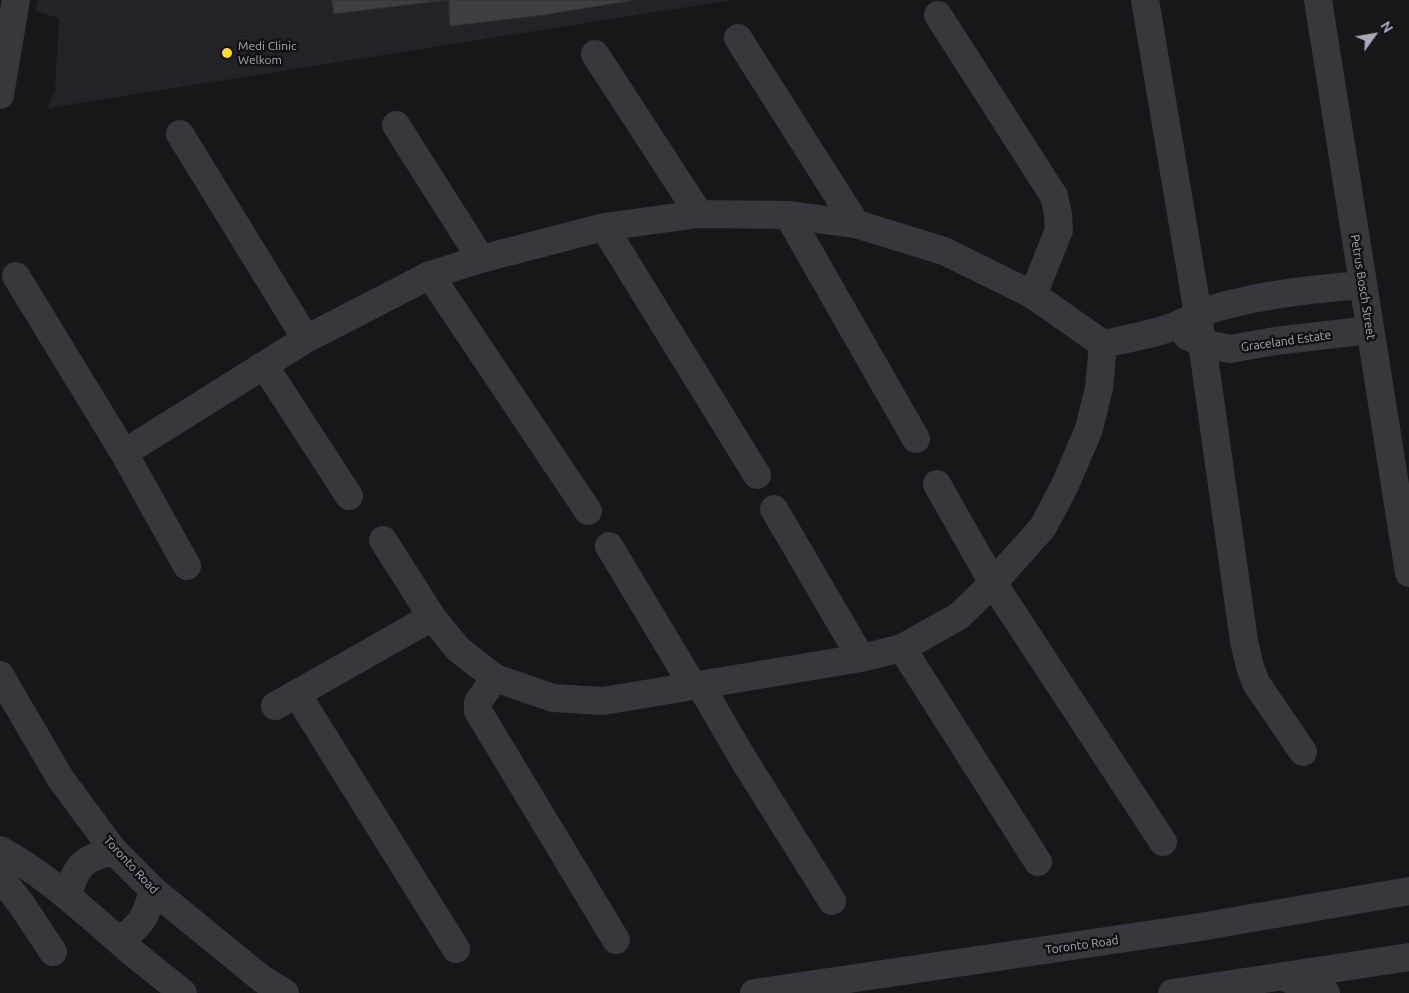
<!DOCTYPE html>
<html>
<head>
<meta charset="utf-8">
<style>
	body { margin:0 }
	#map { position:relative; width:1409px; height:993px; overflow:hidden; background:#171619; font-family:Ubuntu,sans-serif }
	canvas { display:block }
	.north { position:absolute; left:1349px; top:10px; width:50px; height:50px; -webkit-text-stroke:4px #121114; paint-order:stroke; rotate:58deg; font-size:14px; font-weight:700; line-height:20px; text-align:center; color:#a8aab9 }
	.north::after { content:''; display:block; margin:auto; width:18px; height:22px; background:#a8aab9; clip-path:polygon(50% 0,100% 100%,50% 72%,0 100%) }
</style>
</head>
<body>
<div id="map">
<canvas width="1409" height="993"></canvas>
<div class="north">N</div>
</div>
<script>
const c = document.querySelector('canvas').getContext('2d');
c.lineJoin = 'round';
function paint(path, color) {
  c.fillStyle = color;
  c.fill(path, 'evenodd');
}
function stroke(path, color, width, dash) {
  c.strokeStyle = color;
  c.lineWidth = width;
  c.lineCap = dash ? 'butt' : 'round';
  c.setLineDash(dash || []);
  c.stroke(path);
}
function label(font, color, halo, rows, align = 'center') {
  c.font = font + ' Ubuntu,sans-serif';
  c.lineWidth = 5;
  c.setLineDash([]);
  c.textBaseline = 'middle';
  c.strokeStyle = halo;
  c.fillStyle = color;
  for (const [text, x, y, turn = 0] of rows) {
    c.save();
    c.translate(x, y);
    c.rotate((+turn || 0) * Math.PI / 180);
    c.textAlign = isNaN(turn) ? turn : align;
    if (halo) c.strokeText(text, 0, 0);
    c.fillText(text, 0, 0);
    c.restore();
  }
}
paint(new Path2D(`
	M38 0H732L48 108 55 89 59 18 35 11Z`), '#232226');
const building = new Path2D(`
	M332 0H446L334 14Z
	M449 0H634L544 15 450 26Z`);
paint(building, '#3e3e43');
stroke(building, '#313035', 1);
stroke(new Path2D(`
	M1145 0 1198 314 1244 641 1250 667 1256 683 1303 752
	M1318 0 1409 573
	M938 15 1054 196 1058 214 1059 230 1033 295
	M738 38 856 224
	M595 54 699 214
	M0 95 16 0
	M396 125 481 259
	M180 134 306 339
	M788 215 916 439
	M604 227 757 475
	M430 275 588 511
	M16 276 124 453 187 566
	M1187 336 1202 343 1230 349 1275 341 1370 330
	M264 365 349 496
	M124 453 306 339 430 275 481 259 604 227 699 214 788 215 856 224 944 251 1033 295 1103 344C1124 339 1146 336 1166 329 1184 324 1200 312 1219 307 1266 294 1314 289 1363 285
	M937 484 993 583 1163 842
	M774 509 861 658
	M383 540 432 617 458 649 495 678 553 698 603 701 861 658 902 648 959 616 993 583 1043 527 1065 485 1089 429 1099 388 1103 344
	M609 546 693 686
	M902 648 1038 862
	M0 675 60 778 114 851 153 890 262 979 285 993
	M495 678 478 702V711L616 940
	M700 685 745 762 832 901
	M297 694 456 949
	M275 706 432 617
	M0 850C43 873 80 907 117 939 138 958 161 975 183 993
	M0 877 22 905 53 952
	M68 896C76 865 83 858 114 851
	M119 941C142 924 146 918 153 890
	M1283 977 1326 993
	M754 993 1194 928 1409 891
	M1172 993 1409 957`), '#37373e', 28);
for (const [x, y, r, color] of [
	[227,53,6,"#fee029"]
]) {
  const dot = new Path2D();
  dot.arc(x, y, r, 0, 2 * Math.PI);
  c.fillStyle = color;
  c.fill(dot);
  stroke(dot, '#121114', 2);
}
label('12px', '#a8aab9', '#121114', [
	["Medi Clinic",238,46],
	["Welkom",238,60]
], 'left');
label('12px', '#a8aab9', '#121114', [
	["Petrus Bosch Street",1363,287,81],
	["Graceland Estate",1286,341,-8],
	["Toronto Road",131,865,47],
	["Toronto Road",1082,945,-8]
]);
</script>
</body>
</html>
